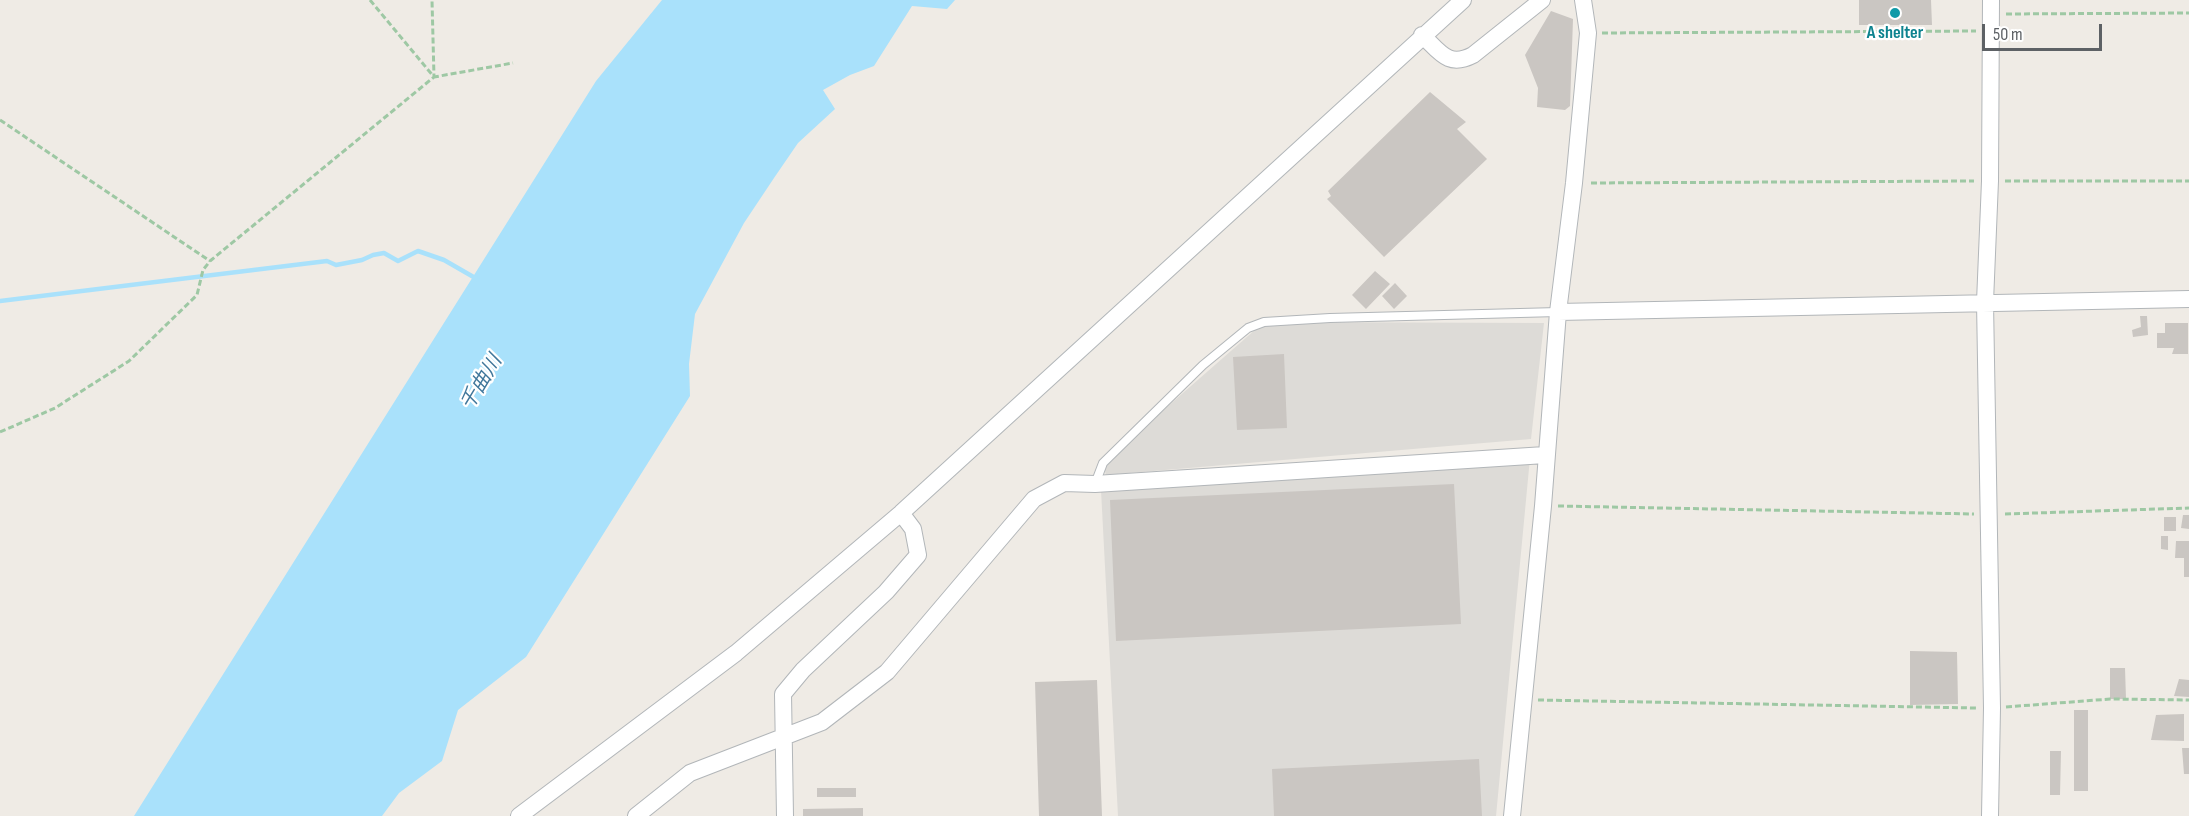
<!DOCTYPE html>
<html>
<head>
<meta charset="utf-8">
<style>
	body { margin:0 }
	#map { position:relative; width:2189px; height:816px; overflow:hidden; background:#efebe5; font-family:"Sofia Sans Condensed",sans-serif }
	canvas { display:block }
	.scale { position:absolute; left:1982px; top:24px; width:120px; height:27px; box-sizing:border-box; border:3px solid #5d6165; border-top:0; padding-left:8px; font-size:18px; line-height:21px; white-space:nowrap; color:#5d6165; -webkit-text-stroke:4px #fff; paint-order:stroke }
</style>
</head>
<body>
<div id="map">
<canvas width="2189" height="816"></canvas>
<div class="scale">50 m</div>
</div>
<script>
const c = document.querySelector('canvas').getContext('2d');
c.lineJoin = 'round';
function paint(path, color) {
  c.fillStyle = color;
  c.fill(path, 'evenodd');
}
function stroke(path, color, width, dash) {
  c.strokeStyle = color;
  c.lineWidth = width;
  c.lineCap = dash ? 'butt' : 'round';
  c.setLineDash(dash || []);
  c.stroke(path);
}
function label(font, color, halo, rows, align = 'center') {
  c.font = font + ' "Sofia Sans Condensed","Noto Sans JP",sans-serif';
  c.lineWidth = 4.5;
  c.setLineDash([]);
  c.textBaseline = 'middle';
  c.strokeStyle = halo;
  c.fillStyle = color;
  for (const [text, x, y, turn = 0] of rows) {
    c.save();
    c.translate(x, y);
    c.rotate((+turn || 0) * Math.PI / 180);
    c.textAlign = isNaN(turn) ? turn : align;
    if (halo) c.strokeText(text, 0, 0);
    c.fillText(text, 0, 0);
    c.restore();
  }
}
paint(new Path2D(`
	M1264 322 1544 323 1531 439 1106 475 1103 463Z
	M1530 458 1496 816H1118L1101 490Z`), '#dddbd7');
paint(new Path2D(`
	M662 0H955L947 9 912 6 874 66 850 75 823 90 835 109 798 143 774 178 744 223 695 314 689 364 690 396 526 657 458 710 442 761 399 793 382 816H134L596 81Z`), '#a9e1fb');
stroke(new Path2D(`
	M0 301 327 261 336 265 362 260 373 255 384 253 398 261 418 251 444 260 477 279`), '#a9e1fb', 4.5);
paint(new Path2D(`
	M1859 0H1931L1932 25H1859Z
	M1551 11 1573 19 1570 106 1565 110 1537 107 1538 88 1525 55Z
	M1430 92 1466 122 1457 129 1487 159 1384 257 1327 199 1331 196 1328 191Z
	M1375 271 1390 284 1366 309 1352 295Z
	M1395 283 1407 296 1394 309 1382 296Z
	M2140 316H2147L2148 335 2133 337 2132 330 2141 327Z
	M2165 323H2188V354H2172L2174 348H2157V333H2165Z
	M1284 354 1287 428 1237 430 1233 357Z
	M1454 484 1461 624 1116 641 1110 500Z
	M2183 515H2189V529L2181 528Z
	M2164 517H2176V531H2164Z
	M2161 536H2168V550L2161 549Z
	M2176 541H2189V577H2184V558H2175Z
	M1910 651 1957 652 1958 704 1910 705Z
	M2110 668H2125L2126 699H2110Z
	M2179 679 2189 680V697L2174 696Z
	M1097 680 1102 816H1039L1035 682Z
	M2074 710H2088V791H2074Z
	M2184 714V741L2151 740 2156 715Z
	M2182 748H2189V774H2184Z
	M2050 751H2061L2060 795H2050Z
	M1479 759 1482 816H1274L1272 769Z
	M817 788H856V797H817Z
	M863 808V816H803V809Z`), '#cac6c2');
const lane = new Path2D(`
	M1095 484 1103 463 1203 365 1248 328 1264 322 1330 318 1558 312`);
const street = new Path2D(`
	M1422 35C1440 52 1448 68 1473 55L1542 0
	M1558 312 2189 299
	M519 816 736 653 901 513 1463 0
	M636 816 690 773 822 722 887 672 1034 499 1064 483 1095 484 1545 455
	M785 816 783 694 803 670 886 592 918 555 913 529 901 513
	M1512 816 1543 506 1558 312 1574 183 1588 33 1583 0
	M1990 816 1992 708 1985 302 1990 181 1991 0`);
stroke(lane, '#b2b6b9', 10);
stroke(street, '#b2b6b9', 18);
stroke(new Path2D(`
	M370 0 434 77 513 63
	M2006 14 2189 13
	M1602 33 1976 31
	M0 120 210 261
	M2005 181H2189
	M1591 183 1974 181
	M0 432 55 408 129 361 197 295 203 270 210 261 434 77 432 0
	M1558 506 1974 514
	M2005 514 2189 508
	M1538 700 1976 708
	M2006 707 2110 699 2189 700`), '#9ec8a4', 3, [6, 3]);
stroke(lane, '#fff', 8);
stroke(street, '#fff', 16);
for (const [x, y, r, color] of [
	[1895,13,6,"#0f9aa8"]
]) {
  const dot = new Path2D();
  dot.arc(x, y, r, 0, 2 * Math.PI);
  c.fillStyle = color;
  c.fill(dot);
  stroke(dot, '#fff', 2);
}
label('bold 18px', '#0d838f', '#fff', [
	["A shelter",1895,33]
]);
label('italic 20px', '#40779b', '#fff', [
	["千曲川",482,383,-59]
]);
</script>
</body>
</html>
